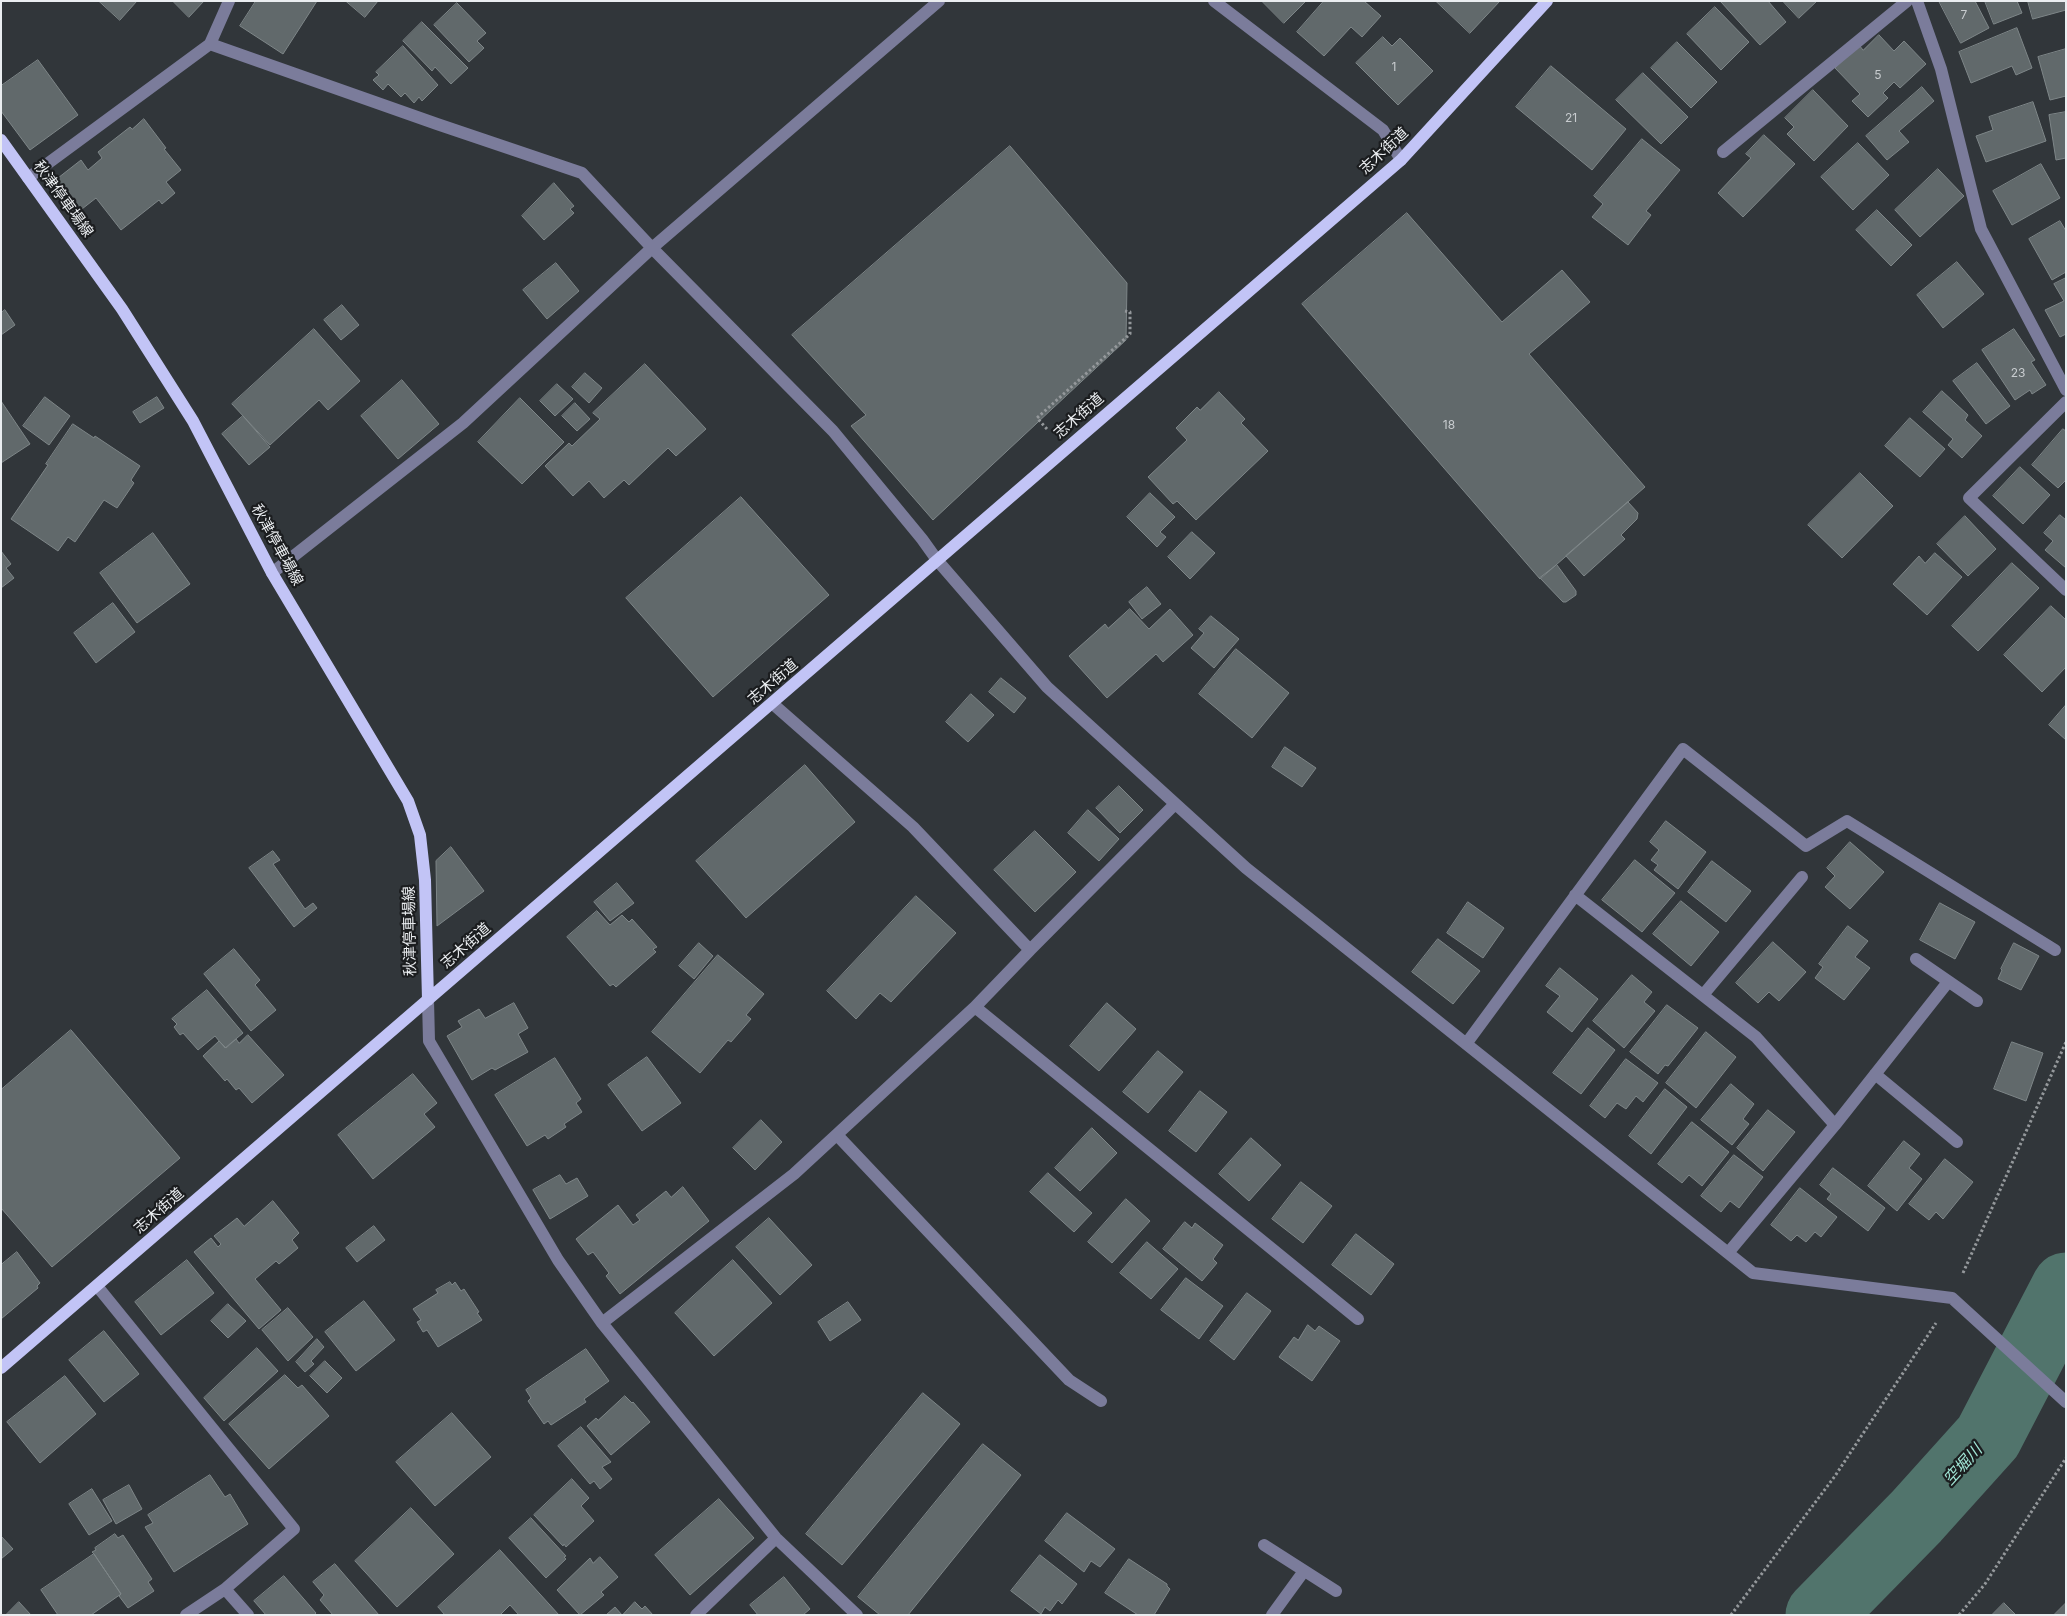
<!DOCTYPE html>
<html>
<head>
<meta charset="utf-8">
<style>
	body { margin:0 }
	#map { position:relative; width:2067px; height:1616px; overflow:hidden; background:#31363a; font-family:Inter,sans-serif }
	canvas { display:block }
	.frame { position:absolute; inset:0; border:2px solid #eaedf0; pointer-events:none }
</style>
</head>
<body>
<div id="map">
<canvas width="2067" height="1616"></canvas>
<div class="frame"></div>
</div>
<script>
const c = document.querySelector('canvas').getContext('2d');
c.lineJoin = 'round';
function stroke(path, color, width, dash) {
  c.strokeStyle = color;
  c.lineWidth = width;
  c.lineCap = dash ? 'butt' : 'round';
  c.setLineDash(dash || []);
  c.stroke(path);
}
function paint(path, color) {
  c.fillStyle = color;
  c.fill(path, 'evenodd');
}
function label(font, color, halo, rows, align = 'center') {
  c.font = font + ' Inter,"Noto Sans JP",sans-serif';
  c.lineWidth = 4.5;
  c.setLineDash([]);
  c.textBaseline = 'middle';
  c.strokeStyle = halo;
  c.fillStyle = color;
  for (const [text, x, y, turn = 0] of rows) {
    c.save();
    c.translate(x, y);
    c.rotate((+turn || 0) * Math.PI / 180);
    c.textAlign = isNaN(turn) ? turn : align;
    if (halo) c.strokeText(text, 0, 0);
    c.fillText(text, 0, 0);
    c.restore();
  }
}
stroke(new Path2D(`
	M1820 1615 1916 1517 1988 1437 2066 1287`), '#51746c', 69);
const building = new Path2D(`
	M99 1H137L120 20Z
	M173 1H204L189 17Z
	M256 1H317L283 54 240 26Z
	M346 1H378L365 17Z
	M1262 1H1306L1284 23Z
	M1324 1H1364L1381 16 1362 37 1351 27 1324 56 1297 32Z
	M1436 1H1500L1470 33Z
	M1722 1H1768L1786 22 1760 45 1721 2Z
	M1783 1H1817L1799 18Z
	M1939 1H1975L1989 28 1961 43Z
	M1985 1H2017L2022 13 1994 24Z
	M2028 1H2066V10L2033 19Z
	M457 3 486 33 477 41 484 48 469 62 434 25Z
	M1715 7 1749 42 1721 70 1687 34Z
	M422 22 468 68 451 84 435 67 432 71 403 41Z
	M2017 28 2032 68 2016 75 2012 66 1971 83 1959 52Z
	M1879 35 1894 51 1904 41 1926 64 1900 88 1894 82 1883 93 1888 98 1868 117 1852 101 1860 94 1835 68 1859 45 1863 50Z
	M1383 37 1392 46 1400 38 1433 71 1398 105 1356 63Z
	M1677 42 1717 82 1691 108 1651 68Z
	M403 46 438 85 422 101 419 97 414 103 405 93 401 97 388 84 383 90 373 80 379 75 376 72Z
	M2066 49V96L2050 100 2038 57Z
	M38 60 78 115 30 150 1 111V86Z
	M1551 66 1626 129 1592 170 1516 107Z
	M1643 73 1688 117 1661 144 1616 100Z
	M1922 87 1934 101 1899 131 1909 142 1887 160 1866 136Z
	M1813 90 1848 126 1814 161 1787 134 1794 127 1785 118Z
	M2033 102 2046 141 1986 162 1976 136 1993 130 1989 117Z
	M2066 112V158L2056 160 2049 115Z
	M144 119 166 148 164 149 181 170 166 182 175 193 162 204 159 200 121 230 96 198 73 216 49 185 81 160 88 170 102 158 98 152 130 127 132 129Z
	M1764 135 1795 164 1743 217 1718 193 1751 158 1746 154Z
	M1642 139 1680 170 1646 211 1651 215 1628 245 1592 217 1603 204 1594 196Z
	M1858 143 1889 175 1853 210 1821 177Z
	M1010 146 1127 283 1126 340 933 520 851 426 866 415 792 335Z
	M2041 164 2060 198 2012 225 1993 191Z
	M1938 169 1964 196 1920 237 1895 210Z
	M554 183 574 206 570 209 574 213 544 240 522 216Z
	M1877 210 1912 245 1891 266 1856 230Z
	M1407 213 1502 322 1562 270 1590 302 1529 354 1645 487 1540 579 1302 304Z
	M2060 221 2066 231V272L2052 280 2029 239Z
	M1957 262 1984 294 1943 328 1917 295Z
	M556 263 579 291 547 319 523 290Z
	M2066 278V334L2060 337 2045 310 2064 301 2054 284Z
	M342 305 359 325 341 340 324 320Z
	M5 310 15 325 1 335V313Z
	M314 329 360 381 328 410 319 400 270 445 232 404Z
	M2014 329 2035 360 2031 362 2046 385 2032 394 2030 390 2015 400 1982 350Z
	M1977 363 2010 406 1986 424 1953 381Z
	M645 364 706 429 676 456 668 448 629 485 624 480 604 498 589 481 573 496 545 466 569 443 572 446 600 419 593 413Z
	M585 373 602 388 589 403 572 387Z
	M402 380 439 424 398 459 361 416Z
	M557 384 573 399 555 416 540 401Z
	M1942 391 1968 415 1965 420 1982 436 1962 458 1948 445 1953 439 1923 412Z
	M1219 392 1245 419 1241 423 1268 451 1196 520 1177 501 1173 504 1148 477 1187 440 1176 428 1197 407 1200 410Z
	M45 397 70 416 49 445 23 426Z
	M157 397 164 408 140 423 133 412Z
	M520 398 564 442 522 484 478 442Z
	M1 401 30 444 1 463Z
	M575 403 590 419 577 431 562 416Z
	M243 416 270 447 249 465 222 434Z
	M1910 418 1945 449 1920 477 1885 446Z
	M73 424 94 438 95 436 140 466 131 480 134 483 117 508 104 500 75 542 68 537 58 551 11 519 48 465 46 464Z
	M2063 429 2066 431V480L2058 488 2032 465Z
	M2020 467 2050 495 2023 524 1993 496Z
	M1860 473 1893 506 1842 558 1808 525Z
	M1150 493 1175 517 1160 532 1166 537 1157 547 1127 517Z
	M741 497 829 595 713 697 626 598Z
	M1628 502 1638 513 1637 519 1621 535 1625 539 1584 576 1566 556Z
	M2060 515 2066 520V568L2045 550 2053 541 2044 533Z
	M1965 516 1996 549 1968 576 1937 544Z
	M1192 532 1215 553 1190 579 1168 557Z
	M153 533 190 584 137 623 100 573Z
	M1 551 11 564 6 568 14 578 1 588Z
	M1935 553 1962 577 1927 615 1893 584 1919 556 1925 563Z
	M2012 563 2039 588 1978 651 1952 626Z
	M1557 565 1576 591V595L1566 602H1563L1540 578Z
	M1147 587 1161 604 1142 619 1129 602Z
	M113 603 135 632 96 663 74 633Z
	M2051 606 2066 620V667L2042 692 2004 655Z
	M1130 609 1149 629 1170 609 1193 635 1163 662 1156 654 1107 698 1069 656 1105 624 1108 628Z
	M1211 616 1239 639 1214 668 1191 648 1204 633 1199 629Z
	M1236 649 1289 693 1252 738 1199 694Z
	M1001 678 1026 698 1014 713 989 692Z
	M971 694 994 715 968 742 946 722Z
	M2066 705V740L2049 725Z
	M1285 747 1316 768 1302 787 1272 767Z
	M805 765 855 822 746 918 696 861Z
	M1119 786 1143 810 1120 833 1096 808Z
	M1088 810 1119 839 1099 861 1068 833Z
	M1666 821 1706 852 1678 889 1654 870 1658 865 1651 860 1659 850 1650 842Z
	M1035 831 1076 872 1035 912 994 870Z
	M1850 842 1884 872 1850 909 1825 887 1835 876 1827 868Z
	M451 847 484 891 437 926 436 861Z
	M273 851 280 860 273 864 305 909 313 903 317 908 294 927 249 868Z
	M1635 860 1675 893 1642 932 1602 900Z
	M1712 861 1751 891 1726 922 1688 892Z
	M617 883 634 903 610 921 594 902Z
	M916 896 956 933 891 1002 880 993 856 1019 827 991Z
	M1681 901 1719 932 1691 966 1653 934Z
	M1468 902 1504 928 1483 958 1447 933Z
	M1940 903 1975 922 1955 959 1920 940Z
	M597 911 610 925 622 915 629 922 632 919 657 947 653 949 656 952 616 987 613 984 610 986 567 937Z
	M1848 926 1868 941 1855 957 1870 968 1844 1000 1815 978 1823 967 1819 964Z
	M1438 939 1480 971 1453 1004 1412 972Z
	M1773 942 1806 972 1779 1001 1769 992 1758 1003 1736 983Z
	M699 943 713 956 694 979 679 966Z
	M2014 943 2039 956 2021 990 1998 979 2002 970 2001 969Z
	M234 949 260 980 255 985 276 1010 251 1031 204 974Z
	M718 955 764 994 746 1015 751 1019 731 1042 728 1040 700 1073 652 1032Z
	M1560 968 1598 999 1572 1032 1547 1012 1560 996 1546 986Z
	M1632 975 1652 992 1644 1002 1655 1011 1624 1048 1593 1021Z
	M207 990 243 1033 225 1048 215 1036 198 1050 183 1033 180 1035 174 1027 177 1024 172 1019Z
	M514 1003 528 1028 518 1034 528 1052 495 1070 492 1068 472 1080 447 1036 462 1027 458 1021 479 1009 485 1018Z
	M1107 1003 1136 1029 1099 1071 1070 1046Z
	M1667 1005 1698 1028 1668 1066 1665 1065 1658 1074 1630 1052Z
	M1588 1028 1615 1050 1581 1094 1553 1073Z
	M71 1030 180 1158 52 1267 1 1208V1090Z
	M1706 1032 1736 1057 1696 1108 1666 1083Z
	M248 1035 284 1075 252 1103 239 1088 236 1090 227 1079 225 1081 203 1056 219 1041 226 1048 236 1039 239 1043Z
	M2012 1042 2043 1053 2026 1101 1994 1089Z
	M1158 1051 1183 1072 1148 1113 1123 1092Z
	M647 1057 681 1103 642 1131 608 1085Z
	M555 1058 581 1099 576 1103 582 1112 564 1124 566 1127 548 1139 545 1135 527 1146 495 1095Z
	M1626 1059 1658 1083 1643 1102 1636 1096 1626 1109 1617 1103 1605 1118 1590 1106Z
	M413 1074 437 1103 424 1114 435 1127 373 1179 338 1135Z
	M1731 1084 1754 1104 1743 1119 1749 1124 1732 1145 1701 1120Z
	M1665 1089 1687 1107 1651 1154 1629 1136Z
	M1200 1091 1227 1112 1196 1152 1169 1131Z
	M1768 1110 1795 1132 1763 1171 1737 1148Z
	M761 1120 782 1142 755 1170 733 1148Z
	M1692 1122 1729 1152 1702 1186 1689 1175 1682 1183 1658 1164Z
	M1092 1128 1117 1153 1080 1191 1055 1168Z
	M1251 1138 1281 1165 1249 1201 1219 1174Z
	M1904 1141 1920 1154 1909 1168 1922 1179 1897 1211 1868 1186Z
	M1734 1155 1763 1177 1739 1208 1730 1201 1721 1212 1701 1196Z
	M1945 1159 1973 1182 1943 1219 1936 1212 1929 1220 1909 1204Z
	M1833 1168 1885 1208 1868 1231 1827 1199 1831 1194 1820 1185Z
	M1048 1173 1092 1213 1074 1232 1030 1192Z
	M560 1175 566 1184 577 1178 588 1196 550 1219 533 1190Z
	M1301 1182 1332 1206 1303 1243 1272 1219Z
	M683 1187 709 1221 620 1294 606 1276 609 1273 593 1252 588 1255 576 1239 618 1205 633 1225 640 1220 636 1215 666 1191 671 1197Z
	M1800 1188 1837 1217 1821 1237 1815 1232 1806 1242 1797 1235 1791 1241 1771 1225Z
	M1126 1199 1150 1221 1112 1263 1088 1242Z
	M273 1201 299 1233 292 1240 298 1248 279 1264 276 1261 255 1279 281 1310 259 1329 194 1252 211 1238 218 1247 221 1244 214 1236 237 1218 244 1226Z
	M769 1218 812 1265 780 1295 736 1247Z
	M1185 1222 1192 1228 1195 1223 1223 1245 1213 1259 1217 1263 1202 1281 1163 1249Z
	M374 1226 385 1240 357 1262 346 1248Z
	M1356 1234 1394 1264 1371 1295 1332 1265Z
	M1147 1242 1178 1269 1151 1299 1120 1273Z
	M17 1252 40 1283 37 1286 38 1288 1 1319V1265Z
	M187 1260 214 1293 161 1335 135 1302Z
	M733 1260 772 1303 714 1356 675 1313Z
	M1186 1278 1223 1306 1199 1339 1161 1310Z
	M450 1282 452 1285 455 1282 461 1291 464 1289 479 1312 477 1313 482 1320 438 1347 427 1330 423 1332 417 1322 421 1320 413 1309 438 1293 436 1290Z
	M1247 1293 1271 1311 1234 1360 1210 1341Z
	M364 1301 395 1340 356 1371 325 1332Z
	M848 1302 861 1320 830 1341 818 1322Z
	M228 1304 246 1321 228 1338 211 1321Z
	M288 1308 313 1337 288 1361 262 1330Z
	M1308 1325 1315 1331 1319 1326 1340 1341 1312 1381 1279 1357 1294 1337 1298 1340Z
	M104 1331 139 1374 104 1402 69 1360Z
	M317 1339 324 1347 311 1361 314 1364 305 1372 296 1362Z
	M257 1348 278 1371 224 1421 204 1398Z
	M586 1349 609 1381 584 1399 586 1402 551 1425 548 1421 544 1424 528 1401 531 1398 526 1390Z
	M325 1361 342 1378 327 1393 310 1376Z
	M285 1375 298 1388 302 1385 329 1416 269 1469 229 1424Z
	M65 1376 96 1414 40 1463 7 1422Z
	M923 1393 960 1424 842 1565 806 1534Z
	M625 1396 632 1403 633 1402 650 1422 611 1455 587 1426 596 1418 598 1420Z
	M452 1413 491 1457 435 1506 396 1462Z
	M581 1427 611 1462 602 1467 612 1479 600 1489 594 1481 590 1484 558 1446Z
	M983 1444 1021 1475 908 1615H880L858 1597Z
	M210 1475 225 1497 230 1494 248 1524 174 1572 145 1527 153 1523 148 1515Z
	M572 1479 589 1498 581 1506 594 1521 566 1547 564 1544 563 1546 534 1515Z
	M129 1485 142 1509 116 1524 103 1500Z
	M92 1489 112 1521 89 1535 69 1504Z
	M719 1499 754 1538 690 1595 655 1555Z
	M411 1508 454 1554 397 1607 355 1561Z
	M1067 1513 1115 1549 1100 1567 1091 1561 1084 1572 1045 1541Z
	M531 1518 566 1556 564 1557 566 1559 546 1578 509 1538Z
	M115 1534 118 1538 123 1535 152 1579 148 1582 154 1591 128 1608 119 1596 121 1594 94 1554 92 1552 96 1550 95 1548Z
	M1 1536 13 1549 1 1559Z
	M500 1550 559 1615H519L510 1605 500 1615H445L438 1607Z
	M94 1554 121 1594 91 1615H58L41 1590Z
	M1040 1555 1077 1584 1062 1604 1058 1600 1050 1611 1045 1607 1041 1614 1011 1591Z
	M600 1557 618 1577 601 1592 604 1595 580 1615 557 1590 590 1558 593 1563Z
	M1129 1559 1167 1584V1586L1170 1589 1154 1615H1138L1105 1593Z
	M335 1564 379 1615H333L320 1600 324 1595 313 1582Z
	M284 1576 316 1613 314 1615H266L254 1601Z
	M784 1577 810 1609 803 1615H758L750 1605Z
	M19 1602 31 1615H6Z
	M635 1602 642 1609 645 1606 653 1615H606L615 1607 622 1615Z
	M2004 1603 2016 1615H1992Z
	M2066 1603V1615H2054Z`);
paint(building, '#61696b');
stroke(building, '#7e8688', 1);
stroke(new Path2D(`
	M1047 429 1037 418 1130 334V312L1125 311
	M1963 1273 2066 1042
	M1731 1615 1835 1476 1936 1323
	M1959 1615 1985 1584 2066 1458`), '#94989b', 3, [2.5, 2.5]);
stroke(new Path2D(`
	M1214 1 1383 130 1401 160
	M1917 1 1941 69 1981 229 2066 390
	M210 44 229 1
	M1723 152 1907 1
	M28 178 210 44 437 124 582 173 652 248 833 431 922 539 937 560 1047 687 1246 868 1753 1273 1952 1298 2066 1402
	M2066 402 1969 498 2066 590
	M272 573 463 423 652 248 939 1
	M1575 895 1756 1037 1835 1125
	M1030 950 1175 804
	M1916 959 1977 1001
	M1703 995 1802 877
	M428 1000 429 1041 558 1260 602 1323 776 1538 857 1615
	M975 1007 1358 1319
	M1466 1044 1683 749 1806 846 1847 821 2055 950
	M1875 1074 1957 1142
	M837 1135 1069 1380 1101 1401
	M1728 1253 1835 1125 1948 982
	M97 1286 294 1529 225 1589 186 1615
	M602 1323 794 1174 975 1007 1030 950 913 827 773 704
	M1264 1545 1336 1591
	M225 1589 248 1615
	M696 1615 776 1538
	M1272 1615 1304 1571`), '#7b7c9b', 12);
stroke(new Path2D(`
	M1 140 122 309 193 421 272 573 408 801 420 835 425 880 428 1000
	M1 1368 1401 160 1547 1`), '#c2c4f6', 12);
label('12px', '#c8cccf', null, [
	["7",1964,15],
	["1",1394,67],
	["5",1878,75],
	["21",1571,118],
	["23",2018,373],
	["18",1449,425]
]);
label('15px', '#eaedf0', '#1b1d1f', [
	["志木街道",1384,151,-43],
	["秋津停車場線",63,199,54],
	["志木街道",1079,416,-41],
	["秋津停車場線",277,545,61],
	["志木街道",773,682,-41],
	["秋津停車場線",410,931,-91],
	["志木街道",466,946,-41],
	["志木街道",159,1211,-41]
]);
label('italic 16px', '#a1e6d6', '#1b1d1f', [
	["空堀川",1963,1465,-48]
]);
</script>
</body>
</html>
